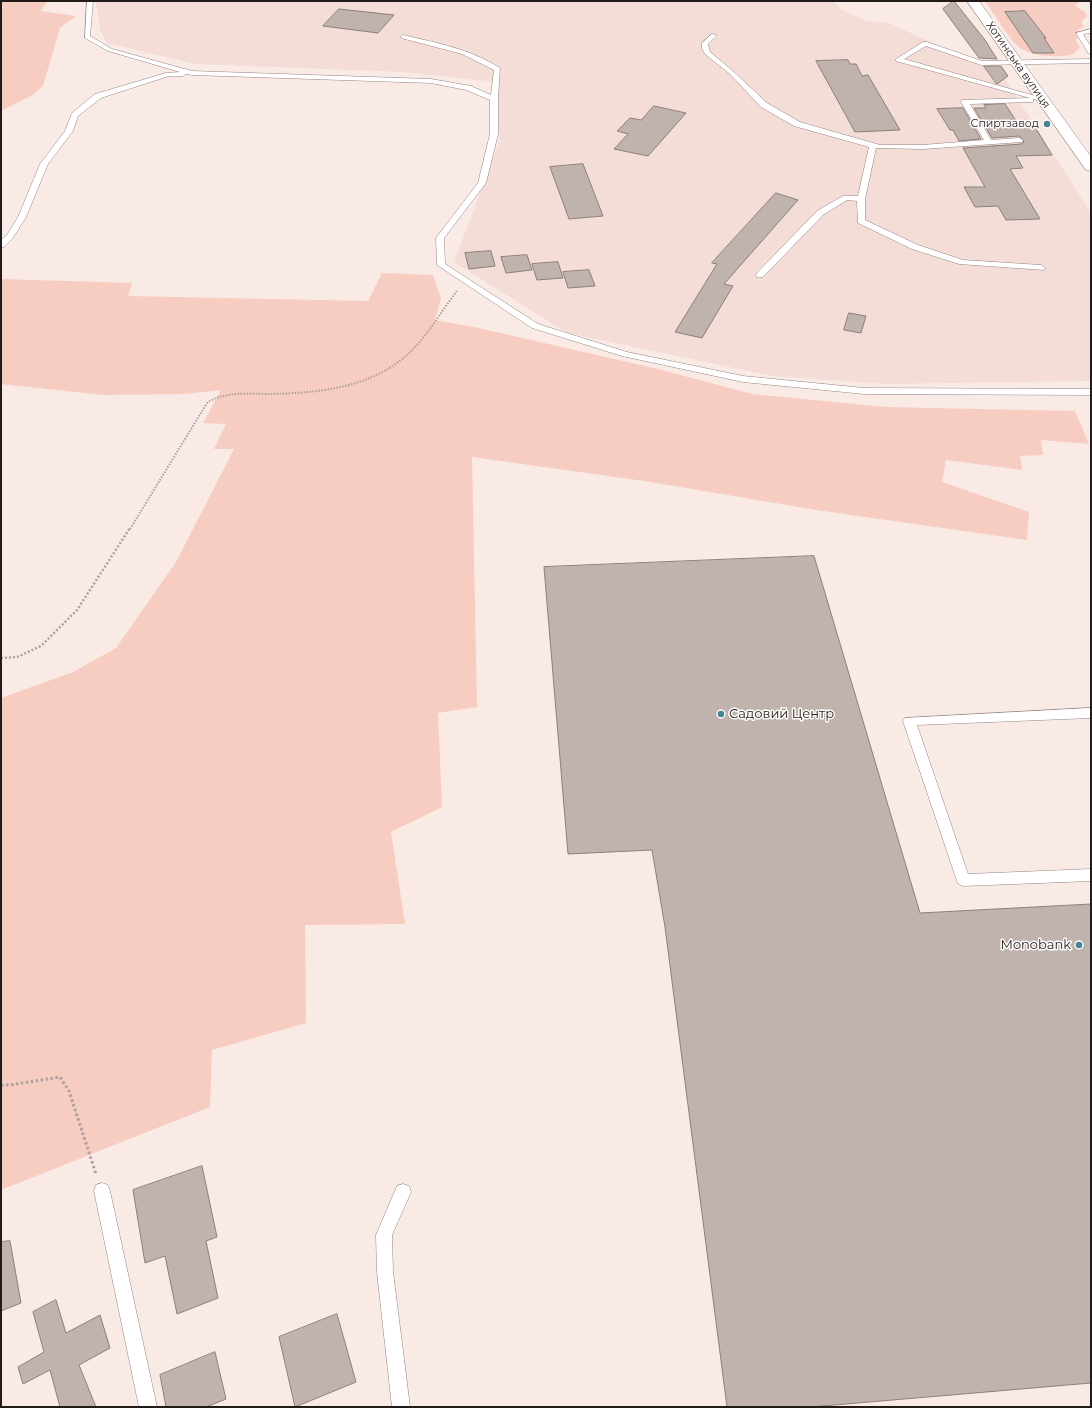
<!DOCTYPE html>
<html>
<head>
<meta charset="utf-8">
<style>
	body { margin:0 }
	#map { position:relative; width:1092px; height:1408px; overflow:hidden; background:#faeae6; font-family:Montserrat,sans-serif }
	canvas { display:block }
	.frame { position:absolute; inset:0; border:2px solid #211c1a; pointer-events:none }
</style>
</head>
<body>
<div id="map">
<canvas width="1092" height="1408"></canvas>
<div class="frame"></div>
</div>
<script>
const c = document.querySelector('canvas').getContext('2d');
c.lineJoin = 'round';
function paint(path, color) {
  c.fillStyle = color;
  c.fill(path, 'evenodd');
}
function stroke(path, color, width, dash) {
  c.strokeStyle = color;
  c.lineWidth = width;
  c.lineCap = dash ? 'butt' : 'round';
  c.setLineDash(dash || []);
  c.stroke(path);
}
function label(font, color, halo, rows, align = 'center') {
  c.font = font + ' Montserrat,sans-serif';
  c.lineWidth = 3;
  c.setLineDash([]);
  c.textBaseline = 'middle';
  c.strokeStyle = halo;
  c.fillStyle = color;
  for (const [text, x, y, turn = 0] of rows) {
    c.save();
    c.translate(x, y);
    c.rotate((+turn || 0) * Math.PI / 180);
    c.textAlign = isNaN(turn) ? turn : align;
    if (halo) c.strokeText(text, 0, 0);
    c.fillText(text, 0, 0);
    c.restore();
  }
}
paint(new Path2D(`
	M96 1H833L842 10 866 21 889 23 1003 76 1091 213V381L886 384 772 376 567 333 454 262 499 142 497 82 403 72 195 64 107 43 100 31Z`), '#f4ddd6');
paint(new Path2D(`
	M1 1H47L41 11 76 16 60 28 43 86 33 95 1 111Z
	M985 1H1079L1075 6 1084 11 1087 16 1081 22 1084 27 1079 29C1079 33 1076 37 1076 42L1080 47 1074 54C1057 58 1035 57 1020 48 1011 42 992 11 985 1Z
	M382 273 433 275 441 298 435 320 474 327 658 369 752 394 886 407 1075 411 1089 444 1041 440 1043 455 1020 456 1022 470 946 460 942 482 1029 512 1027 540 823 511 644 481 472 457 477 707 438 713 442 807 391 832 405 924 305 925 306 1023 212 1050 210 1107 1 1190V698L73 672 116 648 176 562 234 449H214L226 424 203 423 221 390 184 394 103 395 1 384V279L132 283 128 296 368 301Z`), '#f6cdc0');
const building = new Path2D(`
	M954 1 985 40 997 59 979 58 943 9Z
	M339 9 394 15 378 33 323 26Z
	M1025 11 1046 38H1044L1054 53H1033L1005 12Z
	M848 60 850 64H856L862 76 868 75 900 130 855 132 816 61Z
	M984 66H1001L1008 76 997 84Z
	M1005 104 1020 127H1035L1052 155 1016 156 1023 168 1010 169 1040 219 1006 220 998 206 975 207 964 187H985L963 148 1022 144 1024 141 1019 136 992 138 974 108H986L984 105Z
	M654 106 686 113 648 156 614 149 628 134 617 131 630 118 641 120Z
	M963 108 981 139 959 141 953 130H950L937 109Z
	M583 164 603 216 569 219 550 167Z
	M776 193 798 200 724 284 733 286 702 338 675 332 717 264 712 263Z
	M491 251 495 266 469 269 465 253Z
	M527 255 532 270 506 273 501 257Z
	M558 262 563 278 537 280 532 264Z
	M589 270 595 286 568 288 563 272Z
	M849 313 866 316 861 333 844 330Z
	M814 556 920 913 1091 904V1383L811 1407H727L665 927 652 850 568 854 544 567Z
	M202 1166 217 1237 206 1241 218 1298 177 1314 165 1256 145 1263 133 1190Z
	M10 1241 21 1303 1 1311V1242Z
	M56 1300 66 1333 100 1315 110 1348 79 1365 96 1407H60L50 1370 23 1384 18 1367 44 1352 33 1312Z
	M337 1314 356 1382 295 1407 279 1337Z
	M215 1352 226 1399 206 1407H166L160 1375Z`);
paint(building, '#c0b2ad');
stroke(building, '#8c7f7b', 1);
const lane = new Path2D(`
	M87 1H93L90 36 112 49 192 71 431 79 471 86 491 95 494 70 462 54 401 38V36L403 35C437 43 470 49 500 68L498 99V134L486 183 444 238 445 264 538 324 627 352 743 376 864 388 1091 389V395L864 394 743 382 622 356 532 328 437 265 436 238 478 183 490 134V100L466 90 431 83 192 75 186 74 183 76H169L101 98 78 116 73 131 48 164 26 217 13 238 4 247H1V240L7 235 18 217 40 164 65 131 72 113 95 94 166 73 180 72 108 51 85 38Z
	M1091 29V33L1083 34 1091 47V55L1089 54 1076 33Z
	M712 34 717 35 708 44 710 52 734 72 767 103 800 122 880 145H923L984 140 961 102 962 100 1030 98 896 61V59L923 42H927L982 61 1091 59V63L981 65 926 46 904 59 1046 99 1042 101 1033 99V102H1030L970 104 991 140 1019 138 1023 140 1022 142 923 149 876 148 865 199V220L918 245 963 260 1041 265 1045 268 1044 270 959 264 912 249 858 223 857 201 847 200 823 215 763 277H757L756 275 757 273 817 211 843 196H858L869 147 794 126 761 107 730 74 705 54 702 48V43Z
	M1091 708V718L917 725 968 874 1091 869V881L963 886 958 884 903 721 905 718Z
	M102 1183 108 1185 110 1191 157 1407H139L94 1191 96 1185Z
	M403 1184 409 1186 411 1192 392 1235 393 1272 410 1407H392L377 1272 376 1235 397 1186Z`);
const highway = new Path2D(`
	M967 1H979L1091 157V171L1086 170Z`);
stroke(lane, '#938581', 1);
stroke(highway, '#938581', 1);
stroke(new Path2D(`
	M130 529 207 403C224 391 249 394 269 394 319 393 376 388 413 349 430 332 442 310 457 291`), '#aea19e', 2, [1.5, 1.5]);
stroke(new Path2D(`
	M1 658 17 657 41 646 77 610 130 528`), '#aea19e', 2.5, [2, 2]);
stroke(new Path2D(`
	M1 1085H10L60 1077 69 1091 96 1174`), '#aea19e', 3, [2.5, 2.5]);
paint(lane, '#fff');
paint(highway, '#fff');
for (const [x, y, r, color] of [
	[1047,124,4,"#448697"],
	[721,714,4,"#448697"],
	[1079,945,4,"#448697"]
]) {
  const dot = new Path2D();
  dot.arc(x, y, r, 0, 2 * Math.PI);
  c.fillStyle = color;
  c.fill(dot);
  stroke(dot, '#fefbfa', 1.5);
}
label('11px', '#211c1a', '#fefbfa', [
	["Хотинська вулиця",1018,65,55]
]);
label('11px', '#211c1a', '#fefbfa', [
	["Спиртзавод",1039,124]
], 'right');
label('13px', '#211c1a', '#fefbfa', [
	["Садовий Центр",729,714],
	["Monobank",1071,945,"right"]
], 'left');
</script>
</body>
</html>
